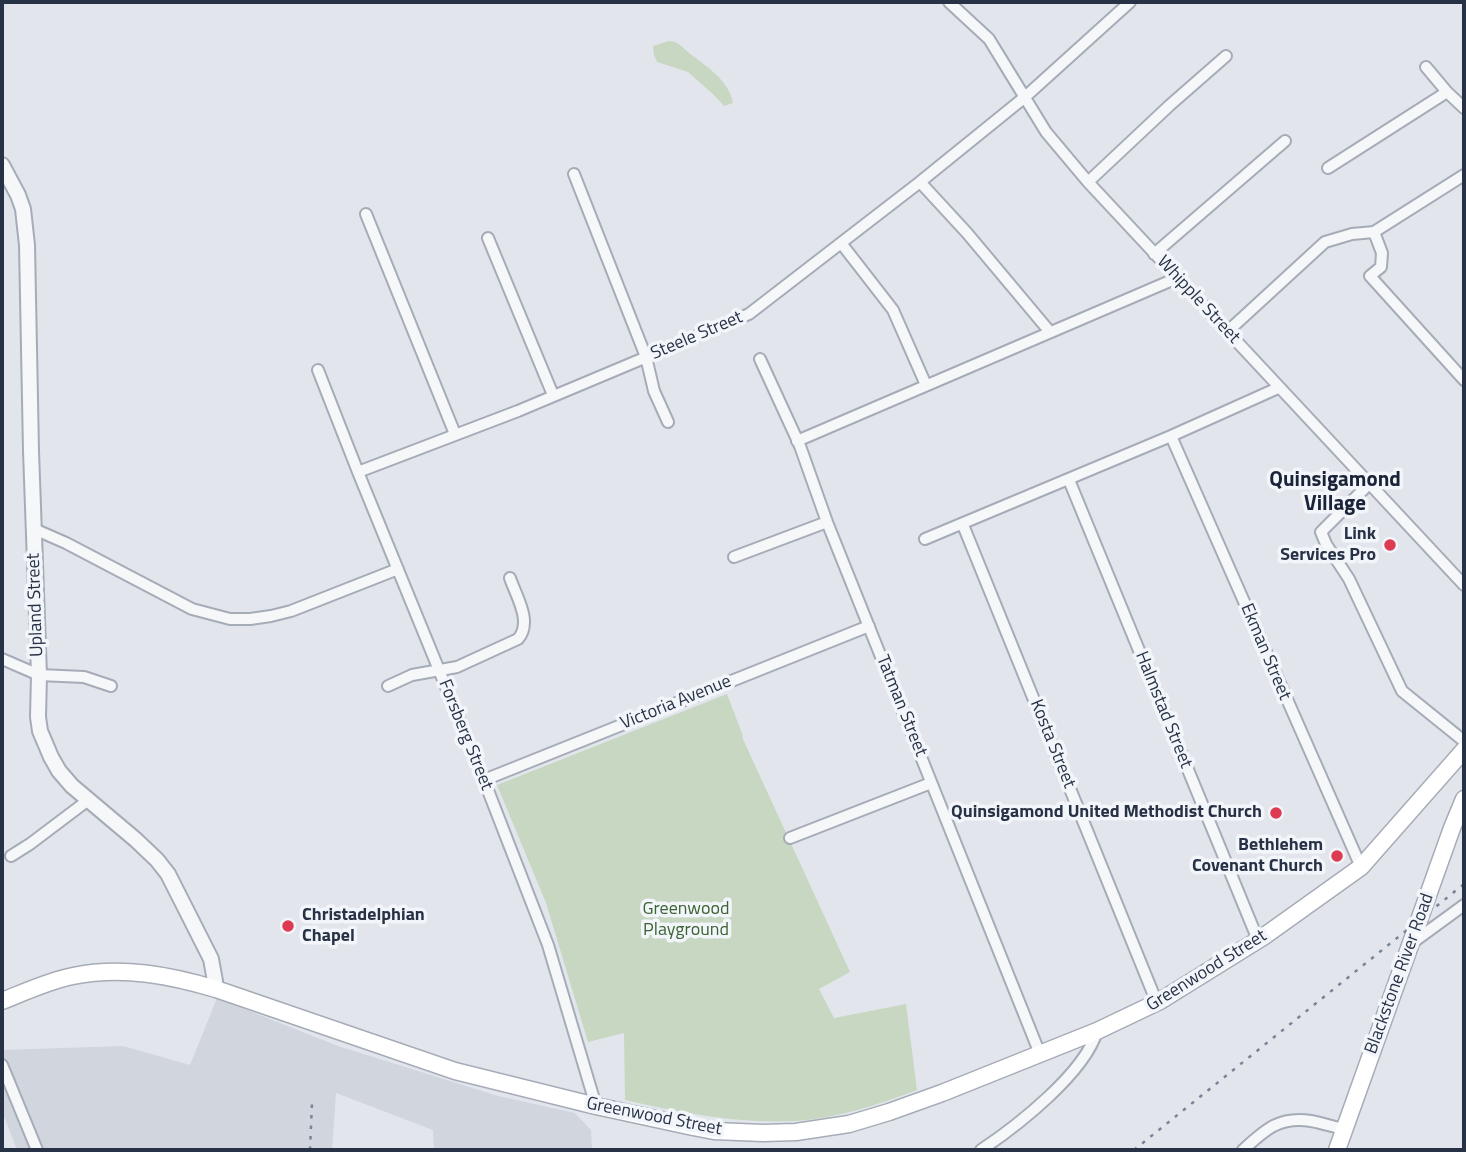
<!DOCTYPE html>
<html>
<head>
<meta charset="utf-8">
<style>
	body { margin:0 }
	#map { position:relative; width:1466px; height:1152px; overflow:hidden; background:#e2e6ec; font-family:"Titillium Web",sans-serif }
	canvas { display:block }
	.frame { position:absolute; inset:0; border:4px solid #283246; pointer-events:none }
</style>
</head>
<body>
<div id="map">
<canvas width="1466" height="1152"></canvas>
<div class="frame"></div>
</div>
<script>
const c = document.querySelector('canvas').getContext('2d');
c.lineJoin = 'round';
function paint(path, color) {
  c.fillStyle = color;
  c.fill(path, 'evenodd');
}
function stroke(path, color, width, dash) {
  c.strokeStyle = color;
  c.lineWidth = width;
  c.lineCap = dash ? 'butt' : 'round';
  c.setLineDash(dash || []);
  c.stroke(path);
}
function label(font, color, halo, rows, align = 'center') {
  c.font = font + ' "Titillium Web",sans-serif';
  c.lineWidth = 7;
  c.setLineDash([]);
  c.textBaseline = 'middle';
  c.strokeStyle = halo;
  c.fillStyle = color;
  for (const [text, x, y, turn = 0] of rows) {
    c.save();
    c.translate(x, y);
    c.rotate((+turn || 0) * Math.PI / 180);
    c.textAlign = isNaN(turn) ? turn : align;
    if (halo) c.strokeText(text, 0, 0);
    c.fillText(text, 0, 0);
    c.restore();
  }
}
paint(new Path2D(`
	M217 998 338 1046 498 1096 575 1113 591 1130 592 1150H434L433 1130 336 1093 332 1150H17L2 1111V1050L123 1046 190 1065Z`), '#d0d5de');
paint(new Path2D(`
	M669 41C679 42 681 46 688 52 706 66 729 80 733 103L724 106 715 96 688 72 657 62 654 55 653 46Z
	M727 694 743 736 742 737 850 972 819 989 834 1018 906 1004 917 1090C878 1105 838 1118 796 1121 738 1124 682 1113 625 1100L624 1033 588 1042 546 903 497 785Z`), '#c7d7c2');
const minor = new Path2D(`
	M949 2 989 39 1046 132 1088 182 1464 585
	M1426 67 1447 92 1464 108
	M1328 168 1447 92
	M574 174 646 357 654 391 668 422
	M920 182 967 233 1050 332
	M1088 182 1170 105 1226 56
	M366 214 455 434
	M1374 232 1382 253 1381 267 1370 276 1464 380
	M488 238 553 395
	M841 243 893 310 926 385
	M1154 254 1285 141
	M1227 332 1325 242 1352 234 1374 232 1464 175
	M760 359 800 446 827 522 1040 1054
	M318 370 358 472 484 780 548 945 596 1106
	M1171 436 1361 867
	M797 441 1177 278
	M358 472 518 411 749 314 920 182 1025 97 1130 2
	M1069 480 1258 940
	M1369 484 1321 532 1326 544 1349 579 1402 691 1464 741
	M963 525 1157 1003
	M34 529 66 543 192 609 230 619H250L271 616 291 611 398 569
	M925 539 1171 436 1278 388
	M734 557 827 522
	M2 659 39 675 84 677 111 686
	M388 686 412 675 457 667 518 639C533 622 516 596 510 578
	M484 780 869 626
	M790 838 931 783
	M11 856 30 844 87 801
	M1412 943 1464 905
	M2 1065 37 1150
	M981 1150C1017 1126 1085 1073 1097 1031
	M1243 1150C1265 1130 1279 1116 1311 1121 1323 1123 1333 1127 1344 1129`);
const tertiary = new Path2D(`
	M2 165 18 195 23 209 27 245 31 451 39 675 38 717 40 731 51 757 59 771 72 786 136 840 157 860 168 874 211 959 215 981 213 988`);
const secondary = new Path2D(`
	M2 1001C25 992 48 981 73 976 122 966 169 975 216 989L455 1071 596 1106 693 1127 714 1131 763 1133 796 1132 849 1124 889 1112 942 1093 1097 1031 1160 1001 1263 937 1361 867 1464 750
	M1337 1150 1452 828 1464 799`);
stroke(minor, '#a6acb7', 14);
stroke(tertiary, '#a6acb7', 18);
stroke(secondary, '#a6acb7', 19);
stroke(minor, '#f5f7f9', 10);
stroke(tertiary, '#f5f7f9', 14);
stroke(secondary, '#fff', 16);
stroke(new Path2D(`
	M310 1150 312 1103
	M1134 1150 1464 884`), '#798497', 2.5, [3.5, 7]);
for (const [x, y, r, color] of [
	[1390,545,7,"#dd3b51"],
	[1276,813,7,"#dd3b51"],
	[1337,856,7,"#dd3b51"],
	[288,926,7,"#dd3b51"]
]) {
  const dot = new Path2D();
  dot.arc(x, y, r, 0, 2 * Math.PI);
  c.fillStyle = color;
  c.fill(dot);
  stroke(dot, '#f2f5f9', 2.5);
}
label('18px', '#283246', '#f2f5f9', [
	["Whipple Street",1198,300,47],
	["Steele Street",697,336,-23],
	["Upland Street",36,605,-92],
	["Ekman Street",1265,652,67],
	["Victoria Avenue",676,703,-22],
	["Tatman Street",901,706,68],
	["Halmstad Street",1163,710,68],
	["Forsberg Street",465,735,68],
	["Kosta Street",1052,744,68],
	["Greenwood Street",1207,971,-32],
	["Blackstone River Road",1400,974,-70],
	["Greenwood Street",654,1117,11]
]);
label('bold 18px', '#283246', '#f2f5f9', [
	["Link",1376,535],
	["Services Pro",1376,556],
	["Quinsigamond United Methodist Church",1262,813],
	["Bethlehem",1323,846],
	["Covenant Church",1323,867],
	["Christadelphian",302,916,"left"],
	["Chapel",302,937,"left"]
], 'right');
label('18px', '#3c6333', '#f2f5f9', [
	["Greenwood",686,910],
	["Playground",686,931]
]);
label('bold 21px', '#1a2337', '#f2f5f9', [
	["Quinsigamond",1335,481],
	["Village",1335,505]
]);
</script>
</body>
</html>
